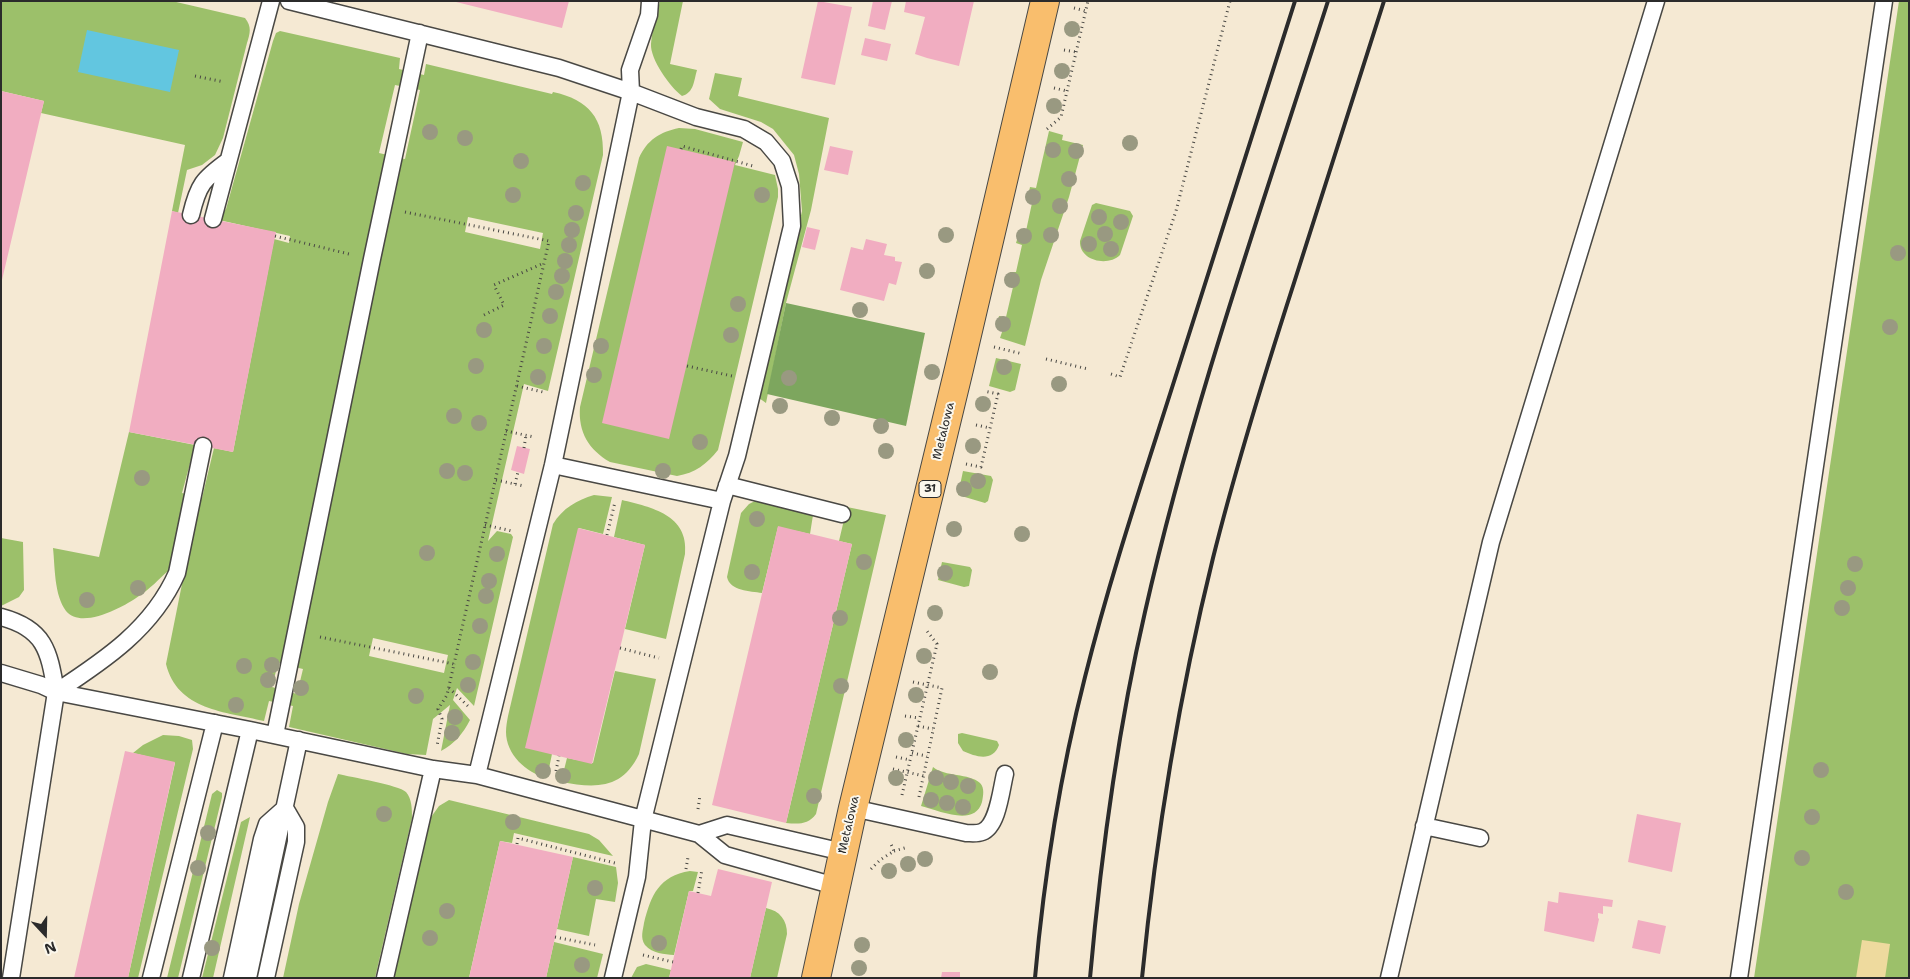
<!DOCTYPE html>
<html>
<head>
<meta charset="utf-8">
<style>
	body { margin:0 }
	#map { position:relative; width:1910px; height:979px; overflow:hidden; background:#f5e9d3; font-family:"Shantell Sans",sans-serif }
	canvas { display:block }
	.frame { position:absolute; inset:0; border:2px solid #2b2b2b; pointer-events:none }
	.north { position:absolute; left:20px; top:909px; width:50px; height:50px; -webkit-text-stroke:4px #fbf7ec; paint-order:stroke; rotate:159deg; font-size:14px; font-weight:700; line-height:20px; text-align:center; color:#2b2b2b }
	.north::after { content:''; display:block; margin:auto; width:18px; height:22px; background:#2b2b2b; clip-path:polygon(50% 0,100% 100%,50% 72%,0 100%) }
</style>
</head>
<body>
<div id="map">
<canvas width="1910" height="979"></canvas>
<div class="frame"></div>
<div class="north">N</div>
</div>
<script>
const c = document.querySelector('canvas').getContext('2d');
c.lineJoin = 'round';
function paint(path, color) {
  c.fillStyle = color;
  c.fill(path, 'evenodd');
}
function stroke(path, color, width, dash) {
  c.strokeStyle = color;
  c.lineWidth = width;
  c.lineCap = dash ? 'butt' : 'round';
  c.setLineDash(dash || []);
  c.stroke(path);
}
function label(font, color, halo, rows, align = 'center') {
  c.font = font + ' "Shantell Sans",sans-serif';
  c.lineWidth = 4;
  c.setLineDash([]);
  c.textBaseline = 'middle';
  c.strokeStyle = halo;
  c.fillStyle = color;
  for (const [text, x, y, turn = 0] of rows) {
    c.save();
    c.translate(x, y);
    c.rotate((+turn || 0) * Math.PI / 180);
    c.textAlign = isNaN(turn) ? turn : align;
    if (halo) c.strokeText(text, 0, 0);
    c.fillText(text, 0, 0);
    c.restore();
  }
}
paint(new Path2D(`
	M1 1H172L245 18C252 27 250 33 247 43L223 138 215 155 202 165 187 170 178 213 172 211 185 145 41 113 44 101 1 91Z
	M660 1H683L670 64 697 70C694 80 694 93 682 96 670 87 650 59 651 44 652 30 657 15 660 1Z
	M1899 1H1909V978H1754Z
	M280 31 400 58 399 69 424 75 426 64 552 94 553 92C589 100 604 118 603 155L548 391 524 384 488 541 497 531 511 534 513 537 474 706 457 688 453 700 470 720C463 734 454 744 441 751L450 705 433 719 426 755 407 754 289 727 293 706 269 701 264 721C226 712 177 710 166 664L184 574 168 571C159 579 150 589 139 596 124 607 81 630 66 611 54 595 55 567 53 548L99 557 129 432 195 445 182 493 202 498 214 448 233 452 274 239 289 243 290 236 219 220 222 213 226 209 273 41 276 33ZM395 85 420 90 405 159 379 153ZM468 217 543 233 540 249 465 232ZM373 638 448 655 444 673 369 656ZM278 663 303 669 297 694 272 687Z
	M715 73 742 78 738 96 829 118 811 210 786 303 766 403 759 398 802 211 799 174 794 155 773 129 761 122 720 109 709 99Z
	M679 128 695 129 743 142 739 156 735 165 775 175 778 189V197L718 450C707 464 695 473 677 476L610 462C589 450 578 432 580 407L639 158C647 140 660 132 679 128Z
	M1049 131 1063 135 1062 140 1083 145 1069 197 1041 280 1025 346 1000 338 1003 329 997 327 999 316 1006 317 1013 287 1007 285 1010 272H1016L1022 245 1016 243 1020 230 1026 231 1032 203 1027 201 1030 187 1036 188Z
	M1096 203 1130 211 1133 216 1120 255C1108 267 1079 261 1080 241L1092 205Z
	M996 358 1021 364 1015 390 1010 392 989 386Z
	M963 471 991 476 993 480 988 501 985 503 958 495Z
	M594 495 612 497 603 534 579 528 552 754 547 778C526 773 506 754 506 732 506 727 507 721 508 716L553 524C563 508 577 500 594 495Z
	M622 500C651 507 689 515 685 554L666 639 625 629 645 545 614 537Z
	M755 501H763L809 512 813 515 810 534 778 527 762 593C750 591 730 591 727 577L741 513 749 504Z
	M847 507 886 515 816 814C808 825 798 824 786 823L852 544 839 541Z
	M1 538 23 542 24 590 19 597 1 606Z
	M942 562 970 567 972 570 969 586 964 587 938 580Z
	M615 671 656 679 639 754C622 790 595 788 561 782L567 758 593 763Z
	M962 733 997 741 999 745C993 762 976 757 963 751L958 743V734Z
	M163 735 179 736 192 740 193 749 138 978H128L175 763 133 753 143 745Z
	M933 767C945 777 969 773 980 783 985 788 983 796 982 802 975 827 940 811 921 806Z
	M338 774C350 777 399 785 406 792 412 799 412 809 412 818L375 978H283L299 904 328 802Z
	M217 790 222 793V797L178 978H167L212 794Z
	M449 800 589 834 599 840 613 856 514 833 512 843 500 841 469 978H392L429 820 439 806Z
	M250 817 213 978H202L241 822Z
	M573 857 616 867 618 883 615 902 596 899 589 936 557 929Z
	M690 871 698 872 693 891H689L674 955C664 954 653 954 645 945 640 938 643 930 644 923 651 895 659 876 690 871Z
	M766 908C780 911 787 920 787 934L777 978H750Z
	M554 942 603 954 597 978H546Z
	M646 964 671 970 669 978H631L637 967Z`), '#9cc06a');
paint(new Path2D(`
	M786 303 925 333 906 426 767 394Z`), '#7da65e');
paint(new Path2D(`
	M1862 940 1890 944 1885 978H1856Z`), '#eeda9e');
paint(new Path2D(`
	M87 30 179 50 170 92 78 72Z`), '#62c6e0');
paint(new Path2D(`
	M452 1H569L562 28Z
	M818 1 852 7 835 85 801 78Z
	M873 1H892L885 30 868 26Z
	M906 1H974L959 66 927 58 915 54 925 17 904 12Z
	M865 38 891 44 887 61 861 55Z
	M1 91 44 101 2 280 1 279Z
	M667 146 735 162 669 439 602 423Z
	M830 146 853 151 848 175 824 170Z
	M172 211 276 232 233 452 129 432Z
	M807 227 820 230 815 250 802 247Z
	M866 239 887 244 884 255 895 257V261L902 262 896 285 889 283 884 301 840 290 851 247 863 250Z
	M517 446 530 449 524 474 511 470Z
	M778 526 852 544 786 823 712 805Z
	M578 528 645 545 592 764 525 748Z
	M125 751 175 762 128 978H74Z
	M1637 814 1681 823 1672 872 1628 862Z
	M500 841 573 857 546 978H469Z
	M718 869 772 882 750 978H669L689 891 711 896Z
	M1559 892 1613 900 1612 907 1603 906V914L1598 913V918L1599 919 1594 942 1544 931 1548 901 1558 903Z
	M1638 920 1666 926 1660 954 1632 948Z
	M942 972H960V978H941Z`), '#f1adc1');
const service = new Path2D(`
	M191 215C198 185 203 179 228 161
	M213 219 271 1
	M553 465 722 501 737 456 792 226 790 186 782 161 766 142 744 129 696 117 631 92 630 70 649 15 650 1
	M727 485 842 514
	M1 617C46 629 49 652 56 692L11 978
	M1 673 41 685 56 692 250 730 433 769 477 775 553 465 631 92 559 68 289 1
	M56 692C105 660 153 628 177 573L203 446
	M275 735 372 259 420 33
	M477 775 699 834 725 855 835 886
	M853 808 966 833C971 833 977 834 982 832 998 826 1001 790 1005 774
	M1424 826 1480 838
	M699 834 727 825 843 852
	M151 978 215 723
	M191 978 250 730
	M232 978 262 839 267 824 285 808 296 827V842L266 978
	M248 978 299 740
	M385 978 433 769
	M613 978 637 877 643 820 722 501
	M1389 978 1491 542 1656 1
	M1739 978 1884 1`);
const primary = new Path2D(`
	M816 978 853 808 959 369 1045 1`);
stroke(service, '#494844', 19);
stroke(primary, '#494844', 30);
stroke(new Path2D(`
	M1074 8 1086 11
	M1064 50 1076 52
	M195 76 224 82
	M1054 88 1067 91
	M1047 129 1061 117 1088 1
	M681 149 682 146 753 166
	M405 212 549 241 454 664
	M275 236 349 254
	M484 315 504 305 494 285 544 263
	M994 347 1023 354
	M1046 359 1088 369
	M687 366 732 376
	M1111 374 1120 377 1176 211 1230 1
	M517 386 543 392
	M976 425 990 428
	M506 431 534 437
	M524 448 526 435
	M966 464 981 467 998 394 984 391
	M496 480 524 486
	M515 484 518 472
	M485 525 512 531
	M607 535 615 502
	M320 637 454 664 447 695 438 709 442 719 437 746
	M620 648 659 658
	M913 682 942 688 919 797
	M449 688 469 707
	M905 716 919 718
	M918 726 933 729
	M912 753 927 756
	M896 757 910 760
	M893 769 924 776
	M556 771 559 756
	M902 795 937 644 927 631
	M698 809 700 795
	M517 844 518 838 615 863
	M894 851 908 847
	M686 869 688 857
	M871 869 880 860 894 851 891 844
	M698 893 702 869
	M555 937 595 945
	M643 955 673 962`), '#494844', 3, [1, 4]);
stroke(service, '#fff', 16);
stroke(primary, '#f9be6d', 28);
stroke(new Path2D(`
	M1035 978C1044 876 1060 775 1085 677 1109 581 1140 488 1170 394 1212 263 1254 132 1295 1
	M1090 978C1101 855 1117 733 1145 612 1192 405 1263 204 1328 1
	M1142 978C1156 836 1179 696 1213 558 1236 466 1264 376 1293 286 1323 191 1353 96 1384 1`), '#2b2b2b', 4);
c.fillStyle = '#999981';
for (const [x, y] of [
	[1072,29],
	[1062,71],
	[1054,106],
	[430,132],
	[465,138],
	[1130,143],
	[1053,150],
	[1076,151],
	[521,161],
	[1069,179],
	[583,183],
	[513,195],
	[762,195],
	[1033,197],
	[1060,206],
	[576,213],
	[1099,217],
	[1121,222],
	[572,230],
	[1105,234],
	[946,235],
	[1051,235],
	[1024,236],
	[1089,244],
	[569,245],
	[1111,249],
	[1898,253],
	[565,261],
	[927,271],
	[562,276],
	[1012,280],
	[556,292],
	[738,304],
	[860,310],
	[550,316],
	[1003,324],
	[1890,327],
	[484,330],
	[731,335],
	[544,346],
	[601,346],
	[476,366],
	[1004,367],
	[932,372],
	[594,375],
	[538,377],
	[789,378],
	[1059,384],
	[983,404],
	[780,406],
	[454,416],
	[832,418],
	[479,423],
	[881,426],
	[700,442],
	[973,446],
	[886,451],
	[447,471],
	[663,471],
	[465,473],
	[142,478],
	[978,481],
	[964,489],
	[757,519],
	[954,529],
	[1022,534],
	[427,553],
	[497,554],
	[864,562],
	[1855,564],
	[752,572],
	[945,573],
	[489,581],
	[138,588],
	[1848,588],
	[486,596],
	[87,600],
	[1842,608],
	[935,613],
	[840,618],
	[480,626],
	[924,656],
	[473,662],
	[272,665],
	[244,666],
	[990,672],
	[268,680],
	[468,685],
	[841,686],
	[301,688],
	[916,695],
	[416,696],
	[236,705],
	[455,717],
	[452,733],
	[906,740],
	[1821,770],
	[543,771],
	[563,776],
	[896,778],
	[936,778],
	[951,782],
	[968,786],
	[814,796],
	[931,800],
	[947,803],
	[963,807],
	[384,814],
	[1812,817],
	[513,822],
	[208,833],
	[1802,858],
	[925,859],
	[908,864],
	[198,868],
	[889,871],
	[595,888],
	[1846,892],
	[447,911],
	[430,938],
	[659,943],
	[862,945],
	[212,948],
	[582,965],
	[859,968]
]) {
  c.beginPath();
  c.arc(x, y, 8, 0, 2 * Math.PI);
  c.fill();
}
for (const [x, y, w] of [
	[930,489,22]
]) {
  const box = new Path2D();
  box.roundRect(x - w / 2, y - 8.5, w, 17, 4);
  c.fillStyle = '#fbf7ec';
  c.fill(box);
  stroke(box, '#2b2b2b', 1);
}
label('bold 11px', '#2b2b2b', null, [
	["31",930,489]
]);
label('12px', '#2b2b2b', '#fbf7ec', [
	["Metalowa",944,431,-76],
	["Metalowa",849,825,-77]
]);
</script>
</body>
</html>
